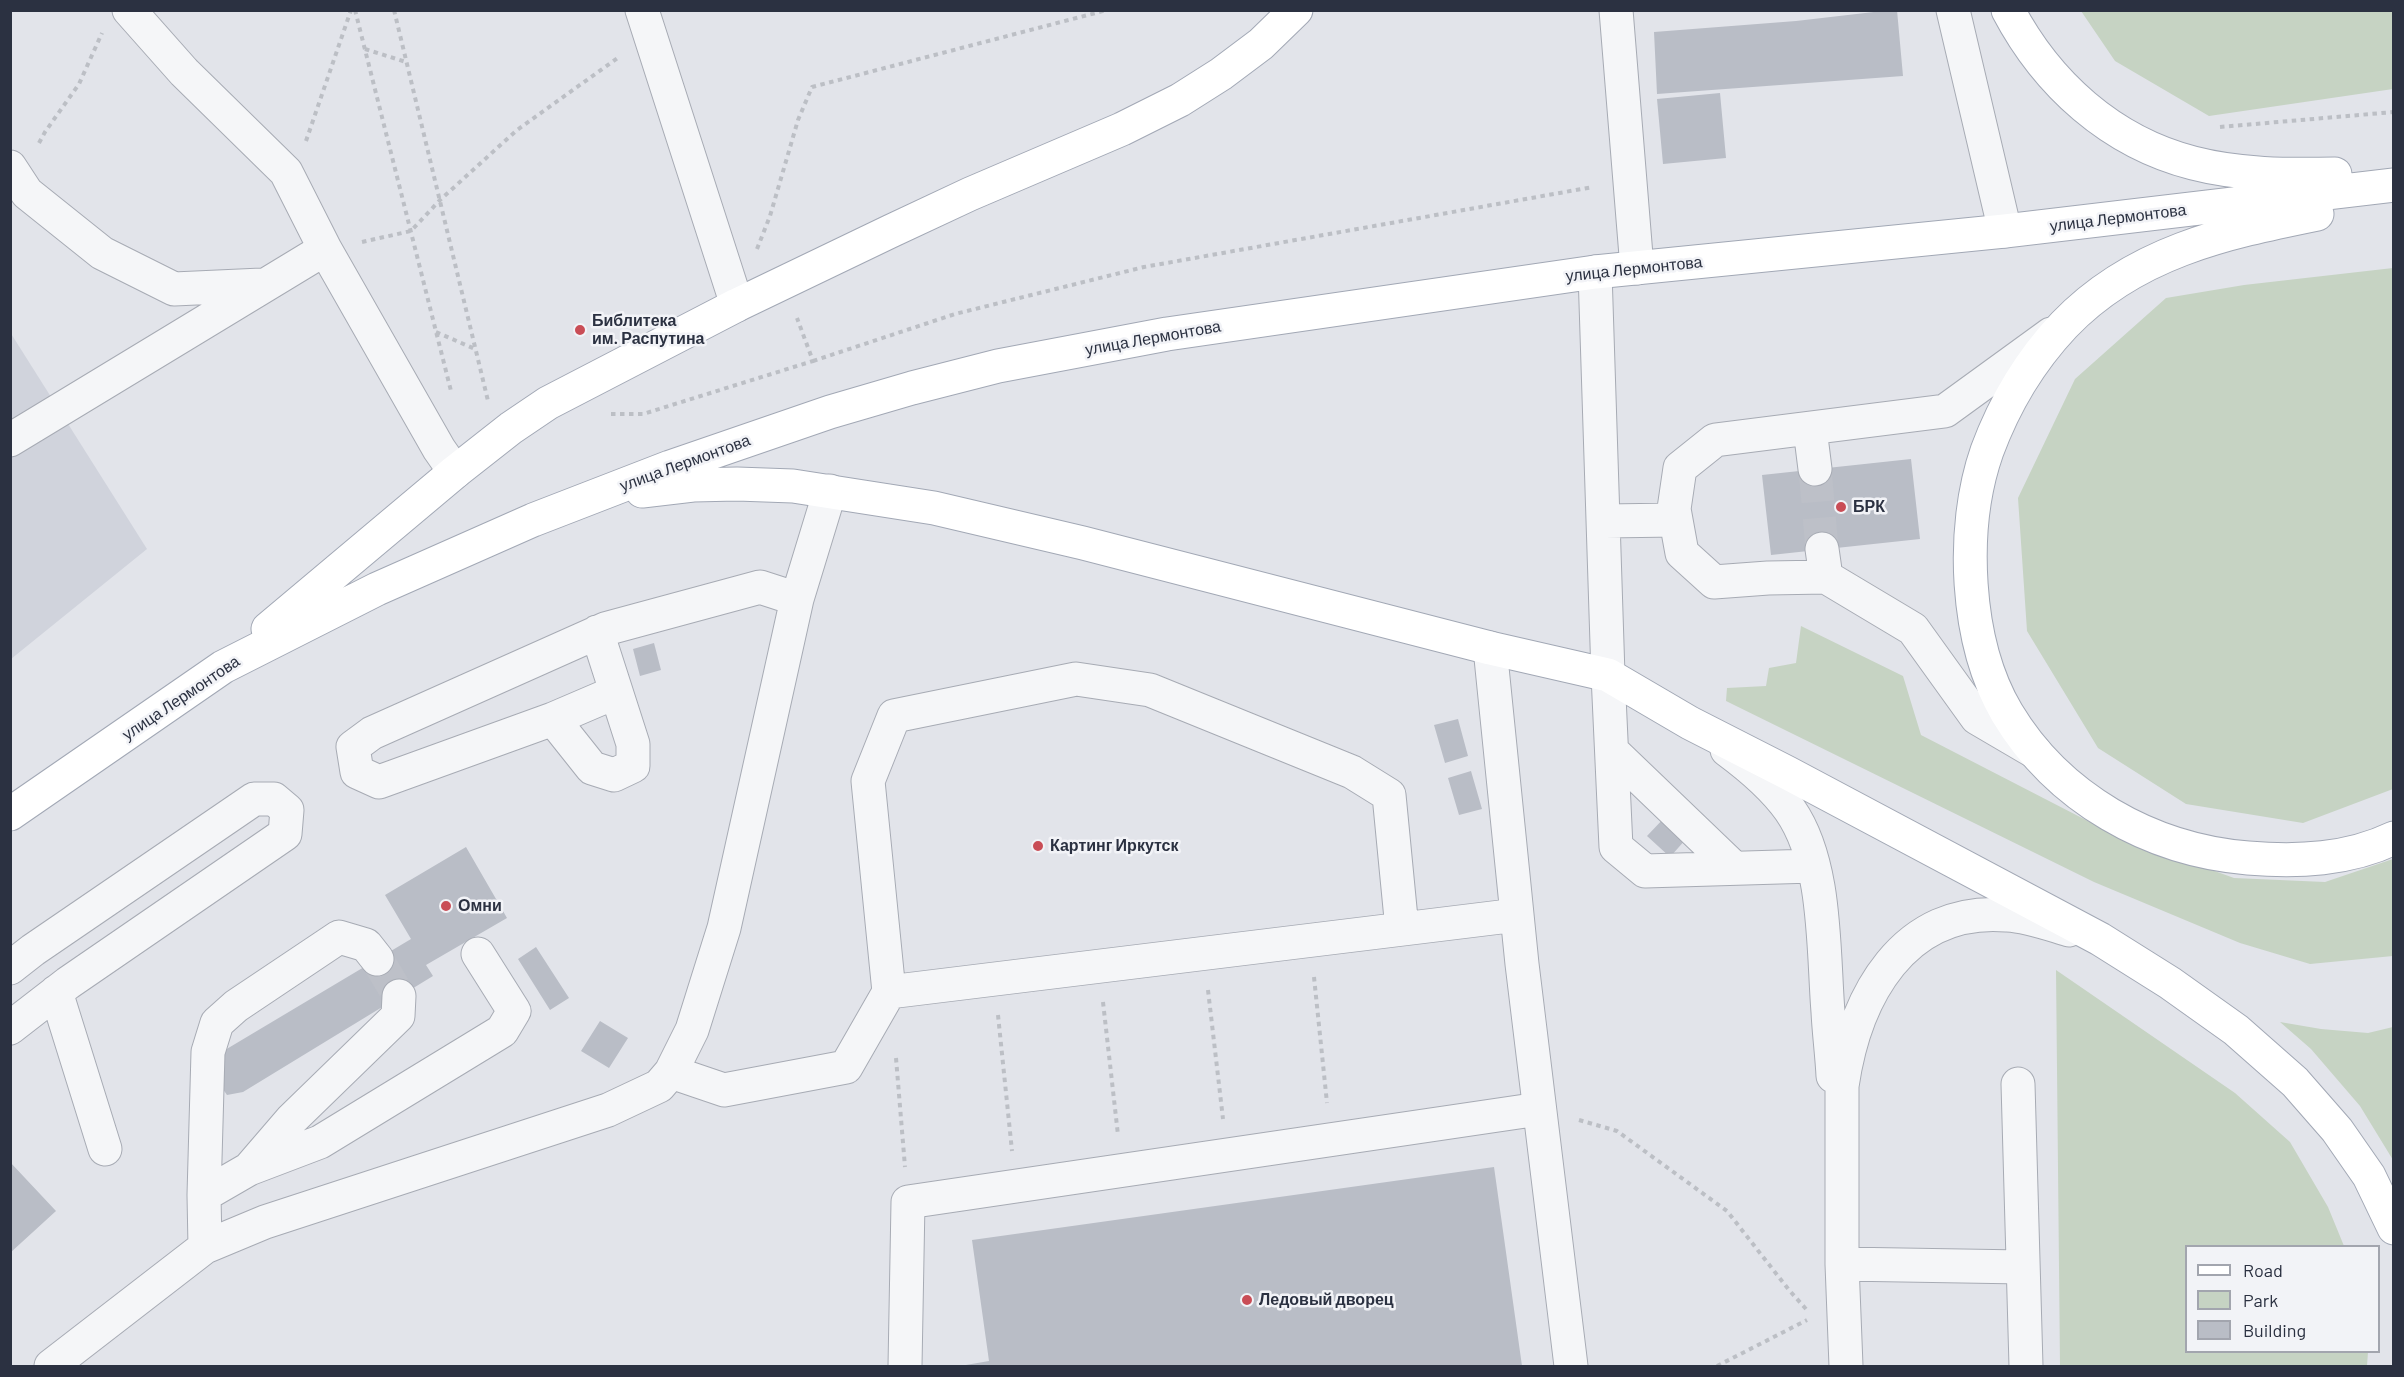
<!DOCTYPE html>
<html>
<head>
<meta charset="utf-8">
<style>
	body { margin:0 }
	#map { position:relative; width:2404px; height:1377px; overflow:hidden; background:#e2e4ea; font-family:Barlow,sans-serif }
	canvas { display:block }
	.frame { position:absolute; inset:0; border:12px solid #2b3141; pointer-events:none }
	.legend { position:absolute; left:2185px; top:1245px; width:195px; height:108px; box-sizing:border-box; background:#f2f3f7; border:2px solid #a2a5ae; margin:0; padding:8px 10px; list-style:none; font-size:18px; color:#2b3141 }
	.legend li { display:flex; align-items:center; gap:12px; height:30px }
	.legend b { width:30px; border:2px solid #a2a5ae }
</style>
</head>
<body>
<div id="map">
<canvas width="2404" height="1377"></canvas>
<div class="frame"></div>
<ul class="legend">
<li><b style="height:8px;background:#fff"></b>Road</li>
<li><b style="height:16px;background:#c6d3c3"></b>Park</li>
<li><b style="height:16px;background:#b9bdc6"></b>Building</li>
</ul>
</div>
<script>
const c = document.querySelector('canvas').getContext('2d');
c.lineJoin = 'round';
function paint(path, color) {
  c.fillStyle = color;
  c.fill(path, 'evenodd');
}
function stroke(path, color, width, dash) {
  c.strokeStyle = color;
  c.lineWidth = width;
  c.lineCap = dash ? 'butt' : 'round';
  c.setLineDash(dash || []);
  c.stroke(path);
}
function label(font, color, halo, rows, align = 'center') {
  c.font = font + ' Barlow,sans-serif';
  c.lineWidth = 5;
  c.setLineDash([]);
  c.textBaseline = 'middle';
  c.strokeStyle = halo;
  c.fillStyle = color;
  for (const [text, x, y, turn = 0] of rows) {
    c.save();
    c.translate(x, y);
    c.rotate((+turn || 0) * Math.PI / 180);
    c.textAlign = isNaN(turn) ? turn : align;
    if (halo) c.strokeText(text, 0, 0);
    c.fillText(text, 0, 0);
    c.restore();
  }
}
paint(new Path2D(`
	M10 332 147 549 11 659H10Z`), '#d0d3dc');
paint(new Path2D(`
	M2081 11H2393V89L2209 116 2115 61Z
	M2393 268V789L2303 823 2186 804 2098 748 2027 631 2018 498 2075 379 2166 298 2244 285Z
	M1801 626 1903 676 1921 735 2115 835 2234 878 2325 882 2393 859V956L2310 964 2240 943 2094 882 1726 701 1727 688 1766 686 1769 668 1796 663Z
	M2056 970 2235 1093 2290 1142 2328 1207 2344 1246H2186V1352H2368L2367 1366H2060Z
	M2280 1022 2321 1029 2368 1033 2393 1027V1160L2360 1106 2311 1049Z`), '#c6d3c3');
paint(new Path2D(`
	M1891 10H1897L1903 76 1657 94 1654 32 1796 21Z
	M1720 93 1726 158 1663 164 1657 99Z
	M1911 459 1920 539 1771 555 1762 475Z
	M654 643 661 670 640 676 633 649Z
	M1458 719 1468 756 1445 763 1434 725Z
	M1471 771 1482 809 1459 815 1448 778Z
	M1665 817 1687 838 1670 857 1647 836Z
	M466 847 507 918 426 965 433 976 243 1092 227 1095 216 1079 225 1050 411 939 385 895Z
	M536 947 569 998 550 1010 518 959Z
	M600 1021 628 1038 609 1068 581 1051Z
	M10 1162 56 1211 10 1253Z
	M1494 1167 1522 1366H960L989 1361 972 1240Z`), '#b9bdc6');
stroke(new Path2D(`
	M1815 469 1822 549
	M377 959 399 996`), '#bdc0c8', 33, [33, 16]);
const minor = new Path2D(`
	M129 10 184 72 286 172 325 249 439 449 455 472
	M642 10 737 305
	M1616 10 1637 268
	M1953 10 2005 231
	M10 167 27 193 102 253 174 289 262 285
	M1595 272 1608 675 1616 847 1645 871 1813 866
	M1810 429 1815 469
	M10 440 325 249
	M1605 521 1676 520
	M1822 549 1826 577 1913 629 1977 718 2035 752
	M1826 577 1768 578 1714 582 1682 553 1674 509 1680 468 1715 440 1945 411 2051 334
	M597 632 633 744V766L614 775 592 768 553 719 379 782 357 772 353 747 372 733 605 629 760 587 797 599
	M1490 648 1522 964 1571 1366
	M553 719 616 692
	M1727 750C1750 767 1773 786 1790 810 1827 863 1823 950 1828 1012 1829 1033 1832 1055 1833 1076
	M1612 751 1734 868
	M10 968 33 950 254 799H274L287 810 285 834 68 983 10 1028
	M56 992 105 1149
	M889 992 868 781 894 716 1076 679 1150 690 1352 772 1389 795 1402 929
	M671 1072 724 1090 846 1067 889 992 1517 915
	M2018 1084 2026 1366
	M249 1169 320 1142 502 1031 514 1011 478 954
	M204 1195 208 1052 217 1023 236 1006 339 937 366 945 377 959
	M205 1247 204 1195 249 1169 292 1119 398 1016 399 996
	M1842 1264 2023 1267
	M51 1366 205 1247 265 1222 608 1110 659 1086 671 1072 692 1030 724 928 797 599 830 491
	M905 1366 908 1202 1539 1109
	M1846 1366 1842 1264V1086C1855 997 1903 906 2007 915 2028 916 2049 924 2069 930`);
const major = new Path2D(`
	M2008 10C2047 84 2111 142 2193 163 2239 175 2288 175 2335 174
	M2317 214C2224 233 2134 252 2064 325 2031 360 2004 405 1987 451 1960 528 1965 642 2007 713 2058 798 2150 850 2248 858 2298 862 2348 860 2394 838
	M642 491 693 485 737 484 793 486 934 508 1083 543 1490 648 1608 675 1690 723 1788 773 2100 939 2170 983 2236 1030 2295 1082 2337 1130 2369 1176 2394 1228
	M268 629 455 472 511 428 548 403 737 305 891 231 970 194 1122 129 1180 100 1221 74 1261 44 1296 10
	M10 814 223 667 377 589 533 520 670 467 830 412 912 388 998 366 1167 334 1595 272 2005 231 2394 185`);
stroke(minor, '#a7abb4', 35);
stroke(major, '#a2a8b5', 35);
stroke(new Path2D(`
	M355 10 451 391
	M394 10 488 401
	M365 49 406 62
	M2220 127 2394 112
	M306 141 351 10
	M39 143 45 132 79 84 102 33
	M362 242 411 231 440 200 517 130 619 57
	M757 249 770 216 798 120 812 87 1107 10
	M436 332 475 349
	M813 361 955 314 1144 267 1593 187
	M611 414H643L813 361 797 318
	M1314 977 1327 1103
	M1208 990 1223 1119
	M1103 1002 1118 1135
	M998 1015 1012 1151
	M896 1058 905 1167
	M1579 1120 1617 1131 1727 1211 1789 1290 1806 1309
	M1717 1366 1807 1320`), '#bcbfc5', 4, [4.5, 4.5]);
stroke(minor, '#f5f6f8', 33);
stroke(major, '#fff', 33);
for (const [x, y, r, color] of [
	[580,330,6,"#c94d56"],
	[1841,507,6,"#c94d56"],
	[1038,846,6,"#c94d56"],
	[446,906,6,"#c94d56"],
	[1247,1300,6,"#c94d56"]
]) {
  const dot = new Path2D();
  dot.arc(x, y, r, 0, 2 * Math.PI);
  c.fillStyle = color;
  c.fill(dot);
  stroke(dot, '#f2f3f7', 2);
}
label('16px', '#2b3141', '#f2f3f7', [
	["улица Лермонтова",2118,218,-7],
	["улица Лермонтова",1634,269,-6],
	["улица Лермонтова",1153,338,-10],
	["улица Лермонтова",685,463,-20],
	["улица Лермонтова",181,698,-34]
]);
label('bold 16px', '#2b3141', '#f2f3f7', [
	["Библитека",592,321],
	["им. Распутина",592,339],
	["БРК",1853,507],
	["Картинг Иркутск",1050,846],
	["Омни",458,906],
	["Ледовый дворец",1259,1300]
], 'left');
</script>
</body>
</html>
